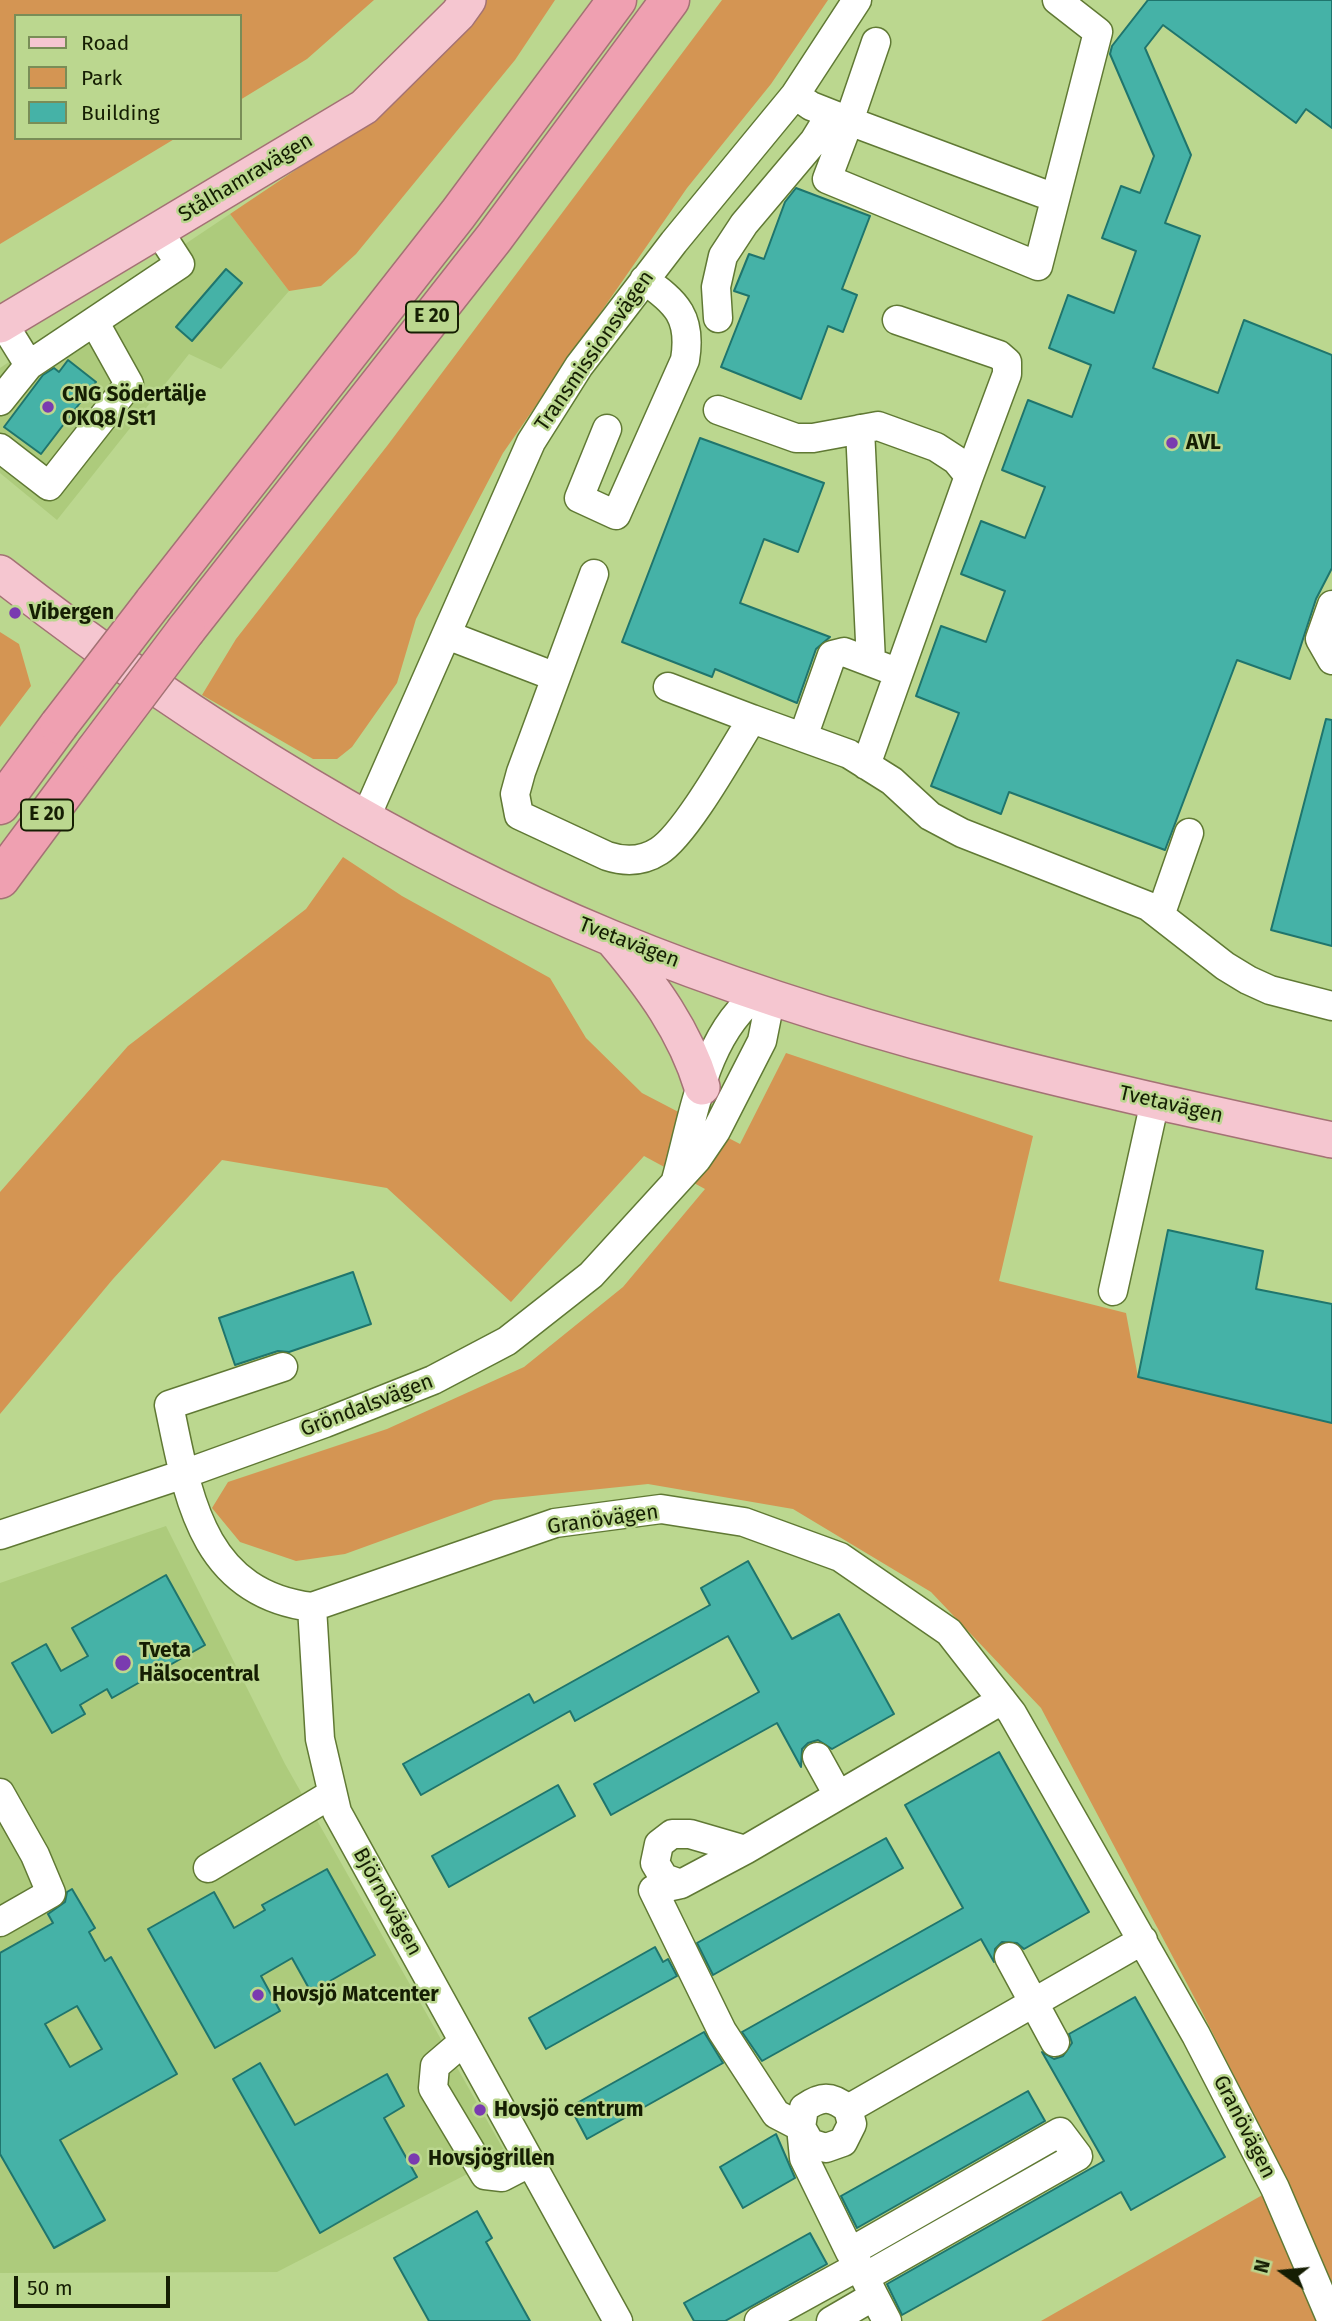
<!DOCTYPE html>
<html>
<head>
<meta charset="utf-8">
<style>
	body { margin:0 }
	#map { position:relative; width:1332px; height:2321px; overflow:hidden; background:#bbd78f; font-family:"Fira Sans",sans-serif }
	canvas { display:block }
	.legend { position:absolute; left:14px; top:14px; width:228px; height:126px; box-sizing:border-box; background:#bbd78f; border:2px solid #798d57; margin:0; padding:9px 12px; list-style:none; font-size:21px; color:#151e03 }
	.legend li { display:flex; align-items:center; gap:14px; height:35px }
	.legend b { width:35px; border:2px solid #798d57 }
	.north { position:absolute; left:1248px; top:2237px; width:70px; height:70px; -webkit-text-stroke:5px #bbd78f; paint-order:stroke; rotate:285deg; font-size:19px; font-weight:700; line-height:28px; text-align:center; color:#151e03 }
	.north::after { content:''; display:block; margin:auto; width:24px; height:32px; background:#151e03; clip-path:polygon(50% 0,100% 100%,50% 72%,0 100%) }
	.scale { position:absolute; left:14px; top:2276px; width:156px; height:32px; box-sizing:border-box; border:4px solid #151e03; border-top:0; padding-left:9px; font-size:21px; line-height:24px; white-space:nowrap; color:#151e03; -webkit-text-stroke:5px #bbd78f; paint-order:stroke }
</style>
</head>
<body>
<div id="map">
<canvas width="1332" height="2321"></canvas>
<ul class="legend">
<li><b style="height:9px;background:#f5c6d0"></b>Road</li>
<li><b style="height:19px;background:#d49553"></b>Park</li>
<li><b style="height:19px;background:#45b2a7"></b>Building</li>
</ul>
<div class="north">N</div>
<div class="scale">50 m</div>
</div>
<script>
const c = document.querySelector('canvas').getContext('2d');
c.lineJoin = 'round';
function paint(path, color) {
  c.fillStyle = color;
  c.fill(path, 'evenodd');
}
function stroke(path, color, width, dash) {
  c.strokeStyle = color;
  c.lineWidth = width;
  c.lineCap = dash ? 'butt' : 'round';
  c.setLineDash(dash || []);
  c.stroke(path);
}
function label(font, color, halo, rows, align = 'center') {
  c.font = font + ' "Fira Sans",sans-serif';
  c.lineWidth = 5;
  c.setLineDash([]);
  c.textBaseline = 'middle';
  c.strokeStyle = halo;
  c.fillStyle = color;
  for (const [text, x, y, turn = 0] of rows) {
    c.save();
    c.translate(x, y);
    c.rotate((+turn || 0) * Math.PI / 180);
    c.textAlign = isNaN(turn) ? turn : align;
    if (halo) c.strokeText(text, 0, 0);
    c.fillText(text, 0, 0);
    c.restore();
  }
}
paint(new Path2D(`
	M230 214 289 291 221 369 189 354 57 520 0 473V368Z
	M166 1526 285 1764 506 2154 277 2272 0 2273V1583Z`), '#adcb7c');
paint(new Path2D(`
	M0 0H374L307 59 240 100V16H16V138H176L0 244Z
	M485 0H555L515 60 356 254 321 286 289 291 230 214 376 116Z
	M722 0H828L771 84 687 188 503 453 416 619 397 683 352 747 337 759H313L202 695 236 639 387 446Z
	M0 632 19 644 31 686 0 727Z
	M343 857 402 896 550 978 586 1038 642 1093 740 1144 786 1053 1033 1136 999 1281 1126 1313 1138 1377 1332 1423V2321H1041L1287 2181 1202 2012 1041 1708 931 1592 793 1509 648 1484 494 1500 345 1554 296 1561 240 1542 212 1508 228 1482 387 1429 524 1367 623 1287 705 1189 644 1156 511 1302 387 1188 222 1160 113 1279 0 1414V1192L128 1046 306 909Z`), '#d49553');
const building = new Path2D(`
	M1148 0H1332V128L1306 109 1296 123 1163 25 1145 48 1191 155 1165 223 1200 236 1153 368 1218 393 1244 320 1332 355V568L1316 599 1290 679 1237 660 1165 850 1009 792 1001 814 931 786 959 713 916 696 941 626 986 642 1005 591 961 574 981 521 1025 538 1045 487 1002 470 1028 400 1072 417 1091 365 1049 348 1068 295 1114 313 1136 251 1102 238 1121 186 1140 193 1154 156 1110 54 1112 46Z
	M796 188 870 216 842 289 857 295 843 332 828 326 801 399 721 367 749 296 734 291 749 254 764 259 785 202Z
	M226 269 242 283 192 341 176 327Z
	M68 360 96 382 41 454 4 427 43 375 54 368 59 372Z
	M700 438 824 483 798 552 764 539 740 603 830 637 816 649 797 703 715 669 712 677 622 642Z
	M1326 719 1332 720V946L1271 930Z
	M1168 1230 1263 1251 1256 1289 1332 1304V1423L1138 1377Z
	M353 1272 371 1324 289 1352 278 1351 235 1365 219 1318Z
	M748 1561 792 1639 839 1614 894 1714 832 1749 818 1740 808 1743 802 1749 801 1767 777 1723 611 1815 594 1784 759 1692 728 1636 575 1721 570 1711 421 1795 403 1764 529 1694 534 1703 710 1605 701 1588Z
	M166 1575 205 1645 112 1698 107 1689 80 1705 85 1714 52 1733 12 1663 46 1644 61 1671 88 1656 72 1628Z
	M999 1752 1089 1912 1024 1949 1017 1943 1002 1942 995 1949 994 1962 981 1939 762 2061 742 2032 963 1908 905 1805Z
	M558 1785 575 1816 449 1887 432 1856Z
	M886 1838 903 1868 713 1975 697 1943Z
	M327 1869 375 1955 311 1992 292 1958 261 1976 280 2011 215 2048 148 1929 214 1892 234 1928 265 1910 262 1905Z
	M72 1889 95 1928 89 1932 105 1961 111 1957 177 2074 60 2140 105 2220 54 2248 0 2154V1953L53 1923 48 1914 65 1902 67 1892ZM77 2006 102 2049 70 2067 45 2024Z
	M655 1947 663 1962 668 1959 677 1976 546 2049 529 2018Z
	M1135 1997 1225 2157 1131 2210 1121 2192 902 2315 887 2284 1104 2161 1042 2052 1054 2059 1063 2056 1072 2043 1069 2034Z
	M704 2032 723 2063 587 2139 570 2107Z
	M260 2063 295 2125 387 2074 404 2106 384 2118 417 2177 320 2233 233 2079Z
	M1028 2091 1045 2121 857 2228 841 2196Z
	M776 2134 795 2178 743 2208 720 2167Z
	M477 2211 492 2238 486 2242 530 2321H429L394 2258Z
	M810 2233 827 2264 725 2321H694L684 2303Z`);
paint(building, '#45b2a7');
stroke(building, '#1f756d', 2);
const minor = new Path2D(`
	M876 42 849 121 1055 198
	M795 95 811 106 849 121 827 179 1038 266 1098 32 1057 0
	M718 318 716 287 723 256 744 224 814 141 830 115
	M897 320 999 355 1007 362V374L969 476
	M3 323 29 365
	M0 401 29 365 180 264 158 230
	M718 410 796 438H813L878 426 936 447 956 460 969 476 866 765
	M607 429 579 498 616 515 685 360C692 318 677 302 644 280
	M860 429 871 662
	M0 448 49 486 129 384 95 323
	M594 574 521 772 515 794 519 815 607 856C625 862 642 862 659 851 686 834 732 751 752 719L849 754 892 781 930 816 962 833 1148 906 1225 966 1248 980 1270 990 1332 1006
	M1332 605 1320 639 1332 660
	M447 635 556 677
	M668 687 752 719
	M803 737 832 655 844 652 886 668
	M365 819 531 442 579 366 674 242 795 95 857 0
	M1161 913 1189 833
	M1113 1291 1155 1101
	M283 1367 169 1405C188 1496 201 1593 312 1607L555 1523 661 1509 744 1522 840 1557 949 1632 1012 1713 1196 2035 1275 2188 1332 2321
	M0 1535 184 1474 325 1423 433 1380 507 1341 591 1275 697 1159 716 1131 762 1041 767 1016 761 992C704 1032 694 1116 676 1180
	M312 1607 320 1739 337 1812 618 2321
	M817 1757 838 1795
	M0 1793 35 1855 51 1893 0 1922
	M745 1850 681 1884 664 1878 655 1863 659 1844 672 1834H690L745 1850 1002 1700
	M208 1868 330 1795
	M681 1884 653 1890 722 2031 776 2114 801 2127 804 2158 850 2252 1060 2132 1078 2156 865 2277
	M1009 1957 1055 2042
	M463 2042 435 2066 433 2088 485 2175 502 2177 531 2162
	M848 2109 852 2124 843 2142 826 2148 810 2143 801 2127 804 2108C821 2096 831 2095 848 2109L1143 1940
	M874 2296 887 2321
	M759 2321 859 2266 874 2296 831 2321`);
const major = new Path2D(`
	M0 325 364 107 458 14 468 0
	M0 573C187 719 391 847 611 938 843 1034 1088 1087 1332 1140
	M614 941C652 986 685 1031 702 1087`);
const highway = new Path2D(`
	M153 603 458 214 617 0
	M186 630 494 238 670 0
	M0 805 59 725
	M0 879 95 751`);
stroke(minor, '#607934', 31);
stroke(major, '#a37274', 38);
stroke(highway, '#a37274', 41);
stroke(minor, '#fff', 28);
stroke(major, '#f5c6d0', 35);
stroke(highway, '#efa0b1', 38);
const highwayBridge = new Path2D(`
	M59 725 153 603
	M95 751 186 630`);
stroke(highwayBridge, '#a37274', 41, []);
stroke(highwayBridge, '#efa0b1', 38);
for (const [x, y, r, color] of [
	[48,407,7,"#7a3bb0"],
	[1172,443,7,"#7a3bb0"],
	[15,613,7,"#7a3bb0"],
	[123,1663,9,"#7a3bb0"],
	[258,1995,7,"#7a3bb0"],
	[480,2110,7,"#7a3bb0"],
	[414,2159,7,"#7a3bb0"]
]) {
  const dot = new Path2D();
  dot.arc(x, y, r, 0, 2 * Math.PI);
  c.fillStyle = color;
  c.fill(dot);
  stroke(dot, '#bbd78f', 2.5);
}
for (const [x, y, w] of [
	[432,317,52],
	[47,815,52]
]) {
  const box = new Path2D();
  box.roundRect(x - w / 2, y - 15.5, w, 31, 5);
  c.fillStyle = '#bbd78f';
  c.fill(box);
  stroke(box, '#151e03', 2);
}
label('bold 19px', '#151e03', null, [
	["E 20",432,317],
	["E 20",47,815]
]);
label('21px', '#151e03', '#bbd78f', [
	["Stålhamravägen",246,178,-31],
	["Transmissionsvägen",595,351,-55],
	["Tvetavägen",629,943,21],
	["Tvetavägen",1171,1105,13],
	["Gröndalsvägen",367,1406,-21],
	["Granövägen",603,1520,-8],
	["Björnövägen",387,1902,61],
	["Granövägen",1244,2127,63]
]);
label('bold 21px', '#151e03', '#bbd78f', [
	["CNG Södertälje",62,395],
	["OKQ8/St1",62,419],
	["AVL",1186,443],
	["Vibergen",29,613],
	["Tveta",139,1651],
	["Hälsocentral",139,1675],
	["Hovsjö Matcenter",272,1995],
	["Hovsjö centrum",494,2110],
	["Hovsjögrillen",428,2159]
], 'left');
</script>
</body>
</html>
